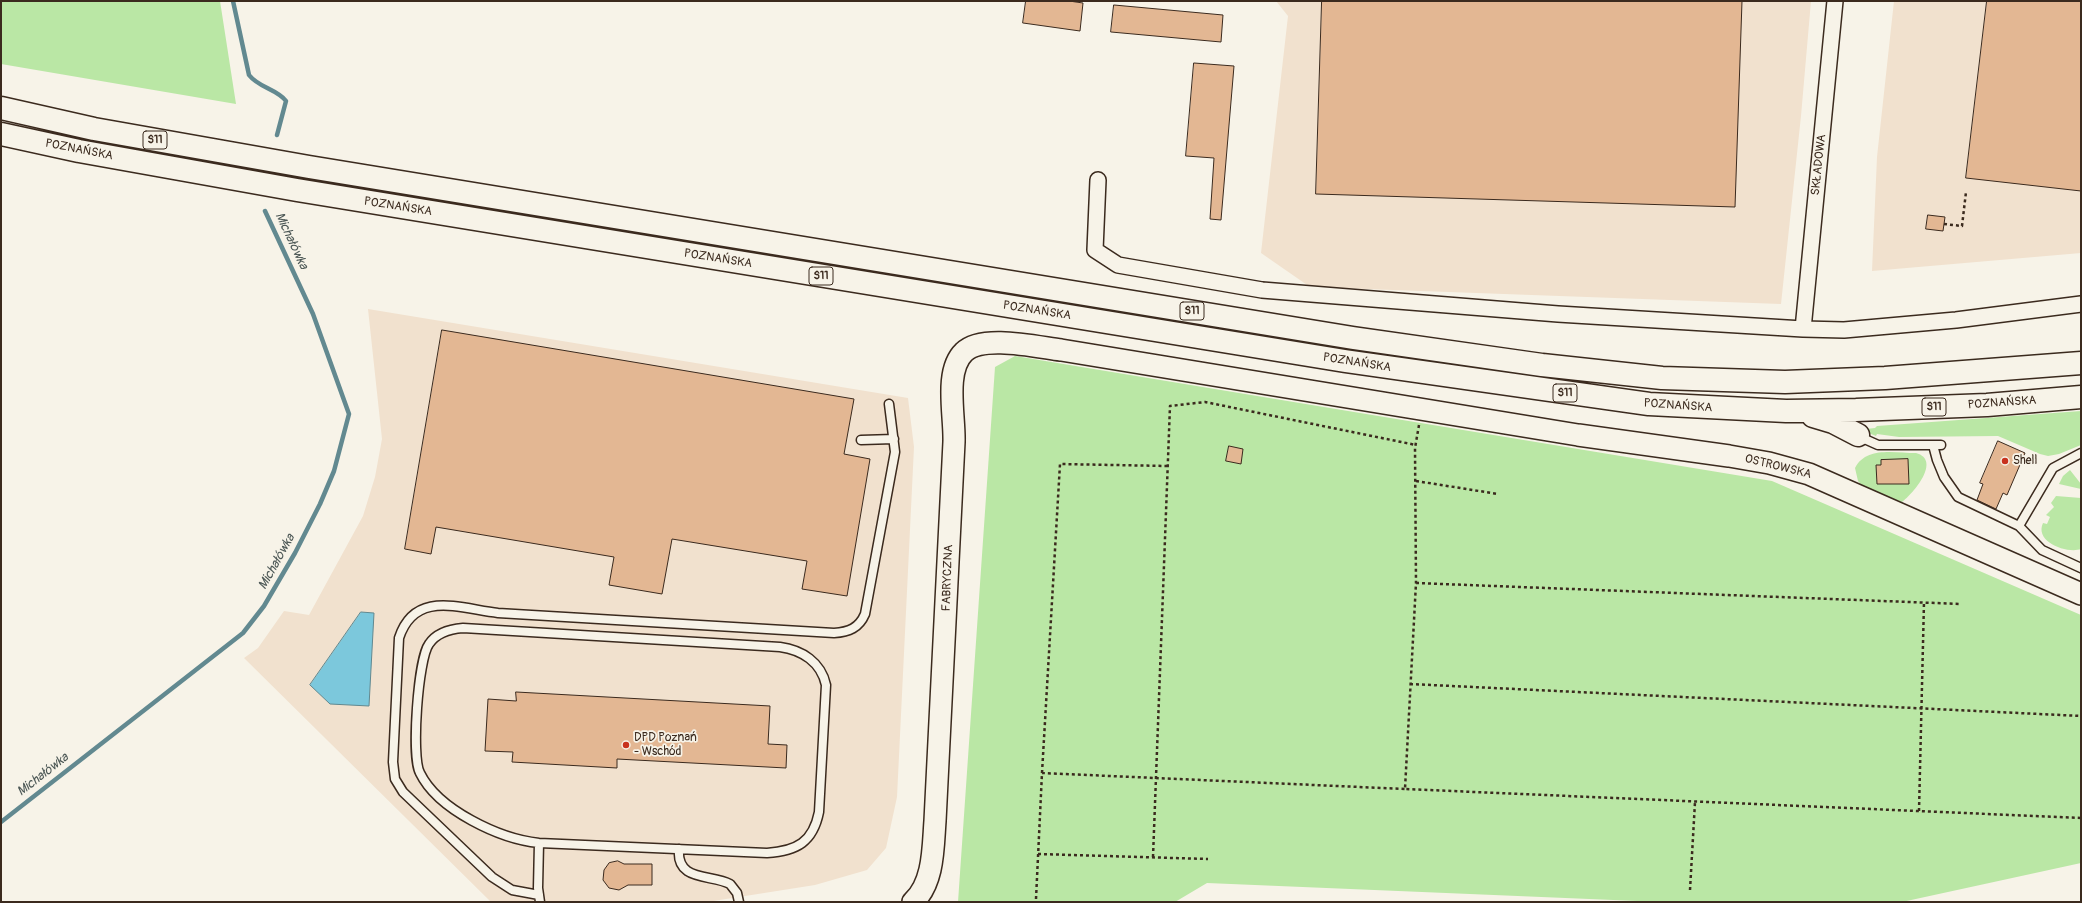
<!DOCTYPE html>
<html>
<head>
<meta charset="utf-8">
<style>
	body { margin:0 }
	#map { position:relative; width:2082px; height:903px; overflow:hidden; background:#f7f3e8; font-family:Pangolin,sans-serif }
	canvas { display:block }
	.frame { position:absolute; inset:0; border:2px solid #3b2a1e; pointer-events:none }
</style>
</head>
<body>
<div id="map">
<canvas width="2082" height="903"></canvas>
<div class="frame"></div>
</div>
<script>
const c = document.querySelector('canvas').getContext('2d');
c.lineJoin = 'round';
function paint(path, color) {
  c.fillStyle = color;
  c.fill(path, 'evenodd');
}
function stroke(path, color, width, dash) {
  c.strokeStyle = color;
  c.lineWidth = width;
  c.lineCap = dash ? 'butt' : 'round';
  c.setLineDash(dash || []);
  c.stroke(path);
}
function label(font, color, halo, rows, align = 'center') {
  c.font = font + ' Pangolin,sans-serif';
  c.lineWidth = 3.5;
  c.setLineDash([]);
  c.textBaseline = 'middle';
  c.strokeStyle = halo;
  c.fillStyle = color;
  for (const [text, x, y, turn = 0] of rows) {
    c.save();
    c.translate(x, y);
    c.rotate((+turn || 0) * Math.PI / 180);
    c.textAlign = isNaN(turn) ? turn : align;
    if (halo) c.strokeText(text, 0, 0);
    c.fillText(text, 0, 0);
    c.restore();
  }
}
paint(new Path2D(`
	M1276 1H1811L1801 116 1781 304 1310 287 1261 253 1288 16Z
	M1894 1H2081V253L1872 271 1877 157Z
	M368 309 908 398 914 447 897 797 886 848 867 870 815 885 707 902H491L244 658 258 648 284 611 309 615 363 516 375 477 382 439Z`), '#f1e1ce');
paint(new Path2D(`
	M1 1H220L236 104 1 64Z
	M1015 356 1772 481 2081 615V863L1902 902H1661L1207 883 1175 902H958L995 367Z
	M2081 411V445L2059 454 2048 456 2040 454 1998 436 1899 437 1877 434 1876 436 1866 432V429L1875 428 1877 426Z
	M1916 453C1942 460 1913 494 1902 502L1863 487 1858 481 1855 468C1866 446 1895 453 1916 453Z
	M2070 470 2081 484V489L2059 484 2063 476Z
	M2056 496 2081 498V549C2067 554 2034 542 2043 523L2047 524 2050 517 2046 515 2054 507 2051 503Z`), '#bae7a5');
const water = new Path2D(`
	M361 612 374 613 369 706 330 704 310 685Z`);
paint(water, '#7cc8dc');
stroke(water, '#628990', 1);
stroke(new Path2D(`
	M233 1 249 75C259 88 277 89 286 101L277 135
	M1 822 243 633 264 606 295 553 320 504 334 471 349 414 313 314 265 211`), '#628990', 4.5);
const building = new Path2D(`
	M1026 1H1069L1083 3 1080 31 1023 23Z
	M1322 1H1742L1735 207 1316 194Z
	M1987 1H2081V191L1966 178Z
	M1114 5 1223 15 1221 42 1111 32Z
	M1194 63 1234 66 1221 220 1210 219 1214 158 1186 156Z
	M1928 215 1945 217 1943 231 1926 229Z
	M442 330 854 399 844 454 870 459 847 596 802 589 807 561 672 539 662 594 609 585 614 557 436 527 431 554 405 549Z
	M1998 441 2025 453 2007 495 2003 493 1996 509 1977 500 1983 484 1980 483Z
	M1229 446 1243 449 1241 464 1226 461Z
	M1908 459 1909 484H1877L1876 465H1881V460Z
	M516 692 770 706 768 744 787 745 786 768 617 759V768L512 762 513 752 485 751 488 699 516 701Z
	M618 861 624 864H652V885H628L619 890 609 888 603 880 604 870 609 863Z`);
paint(building, '#e3b793');
stroke(building, '#3b2a1e', 1);
const lane = new Path2D(`
	M1858 436 1878 445H1941
	M861 440 894 439
	M1933 445 1937 460 1944 477 1958 497 2019 526 2042 550 2081 568
	M2019 526 2053 468 2081 453
	M463 628 780 647C802 650 821 662 826 685L819 812C813 842 797 851 767 853L539 843C500 839 438 810 420 773 411 757 418 659 429 644 437 632 450 629 463 628Z
	M539 843 538 888 540 902
	M679 849C676 882 711 874 730 884L737 893 739 902
	M539 895 512 890 492 877 403 792 395 779 393 762 399 638C415 589 461 609 498 613L834 633C849 632 859 628 865 614L895 452 889 404`);
const street = new Path2D(`
	M1098 180 1095 250 1118 265 1262 290 1558 314 1803 329 1844 330 1956 320 2081 304
	M1803 329 1835 1`);
const secondary = new Path2D(`
	M913 902C934 883 933 847 935 821 942 694 948 568 954 442 955 416 944 371 964 352 982 334 1037 347 1061 350L1578 435 1729 456 1769 463 1809 474 2081 594`);
const highway = new Path2D(`
	M1 108 94 129 309 167 1353 338 1542 365 1662 378 1785 382 1885 378 2081 363
	M1 134 79 151 297 190 1345 361 1649 404 1786 411 1856 410 1987 405 2081 397
	M1813 416 1833 422 1858 435`);
stroke(lane, '#3b2a1e', 11);
stroke(street, '#3b2a1e', 18);
stroke(secondary, '#3b2a1e', 24);
stroke(highway, '#3b2a1e', 25);
stroke(new Path2D(`
	M1944 224 1962 226 1966 192
	M1419 425 1415 448 1416 583 1405 789 2081 818
	M1416 481 1498 494
	M1416 583 1961 604
	M1410 684 2081 716
	M1042 773 1060 464 1168 466
	M1919 811 1924 602
	M1038 854 1208 859
	M1153 857 1170 406 1205 402 1416 445
	M1690 890 1695 802
	M1036 899 1042 773 1405 789`), '#3b2a1e', 2.5, [3, 3]);
stroke(lane, '#f7f3e8', 8);
stroke(street, '#f7f3e8', 15);
stroke(secondary, '#f7f3e8', 21);
stroke(highway, '#f7f3e8', 22);
for (const [x, y, r, color] of [
	[2005,461,4,"#c8321e"],
	[626,745,4,"#c8321e"]
]) {
  const dot = new Path2D();
  dot.arc(x, y, r, 0, 2 * Math.PI);
  c.fillStyle = color;
  c.fill(dot);
  stroke(dot, '#f7f3e8', 1.5);
}
for (const [x, y, w] of [
	[155,140,24],
	[821,276,24],
	[1192,311,24],
	[1565,393,24],
	[1934,407,24]
]) {
  const box = new Path2D();
  box.roundRect(x - w / 2, y - 9, w, 18, 3);
  c.fillStyle = '#f7f3e8';
  c.fill(box);
  stroke(box, '#3b2a1e', 1);
}
label('bold 11px', '#3b2a1e', null, [
	["S11",155,140],
	["S11",821,276],
	["S11",1192,311],
	["S11",1565,393],
	["S11",1934,407]
]);
label('12px', '#3b2a1e', '#f7f3e8', [
	["POZNAŃSKA",79,150,11],
	["SKŁADOWA",1819,165,-84],
	["POZNAŃSKA",398,207,9],
	["POZNAŃSKA",718,259,9],
	["POZNAŃSKA",1037,311,9],
	["POZNAŃSKA",1357,363,9],
	["POZNAŃSKA",2002,403,-4],
	["POZNAŃSKA",1678,406,4],
	["OSTROWSKA",1778,467,14],
	["FABRYCZNA",948,578,-88]
]);
label('12px', '#3b2a1e', '#f7f3e8', [
	["Shell",2013,461],
	["DPD Poznań",634,738],
	["- Wschód",634,752]
], 'left');
label('italic 13px', '#4e5957', '#f7f3e8', [
	["Michałówka",291,241,65],
	["Michałówka",277,562,-61],
	["Michałówka",43,775,-38]
]);
</script>
</body>
</html>
